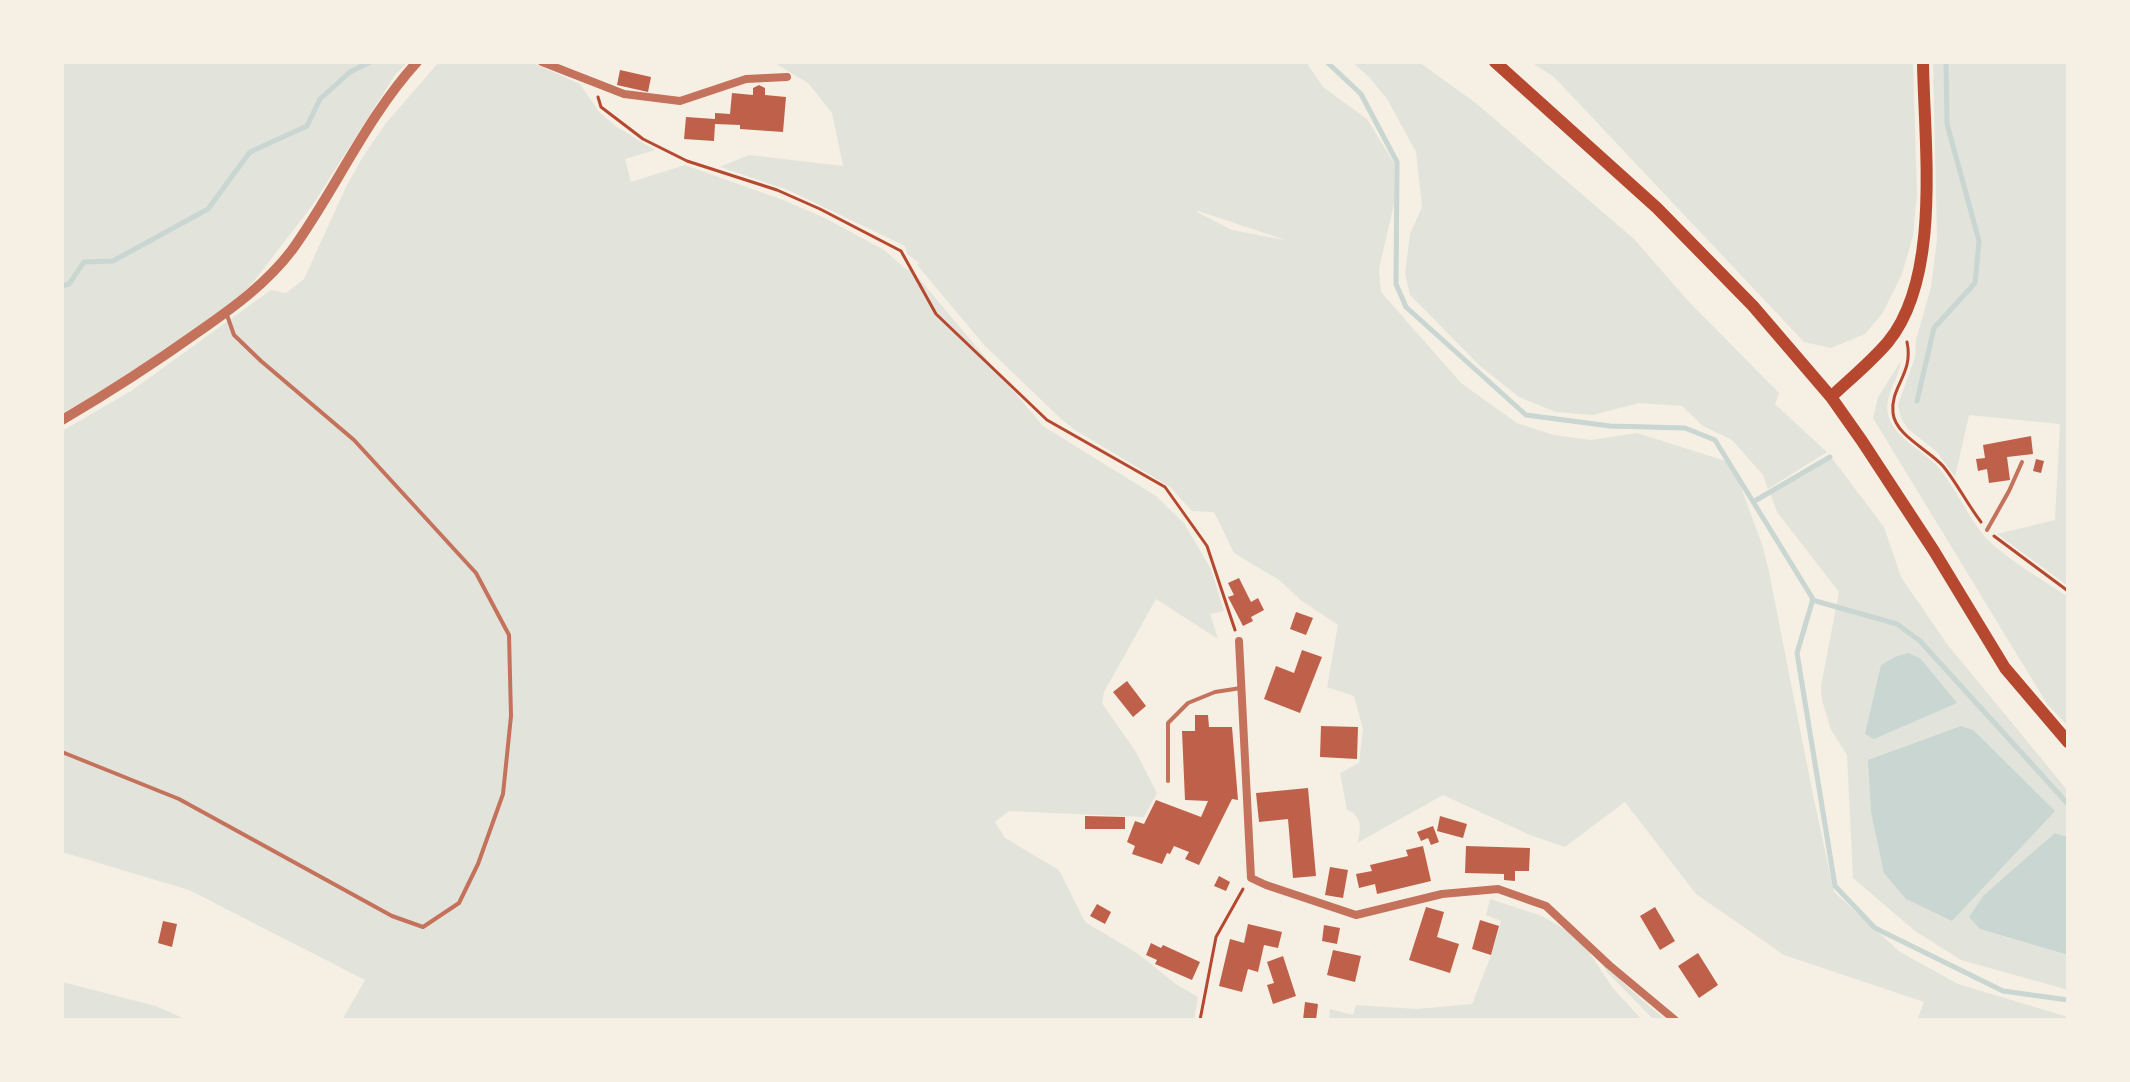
<!DOCTYPE html>
<html>
<head>
<meta charset="utf-8">
<style>
	body { margin:0 }
	#map { position:relative; width:2130px; height:1082px; overflow:hidden; background:#f6efe4; font-family:"IBM Plex Serif",serif }
	canvas { display:block }
	.frame { position:absolute; inset:0; border:64px solid #f6efe4; pointer-events:none }
</style>
</head>
<body>
<div id="map">
<canvas width="2130" height="1082"></canvas>
<div class="frame"></div>
</div>
<script>
const c = document.querySelector('canvas').getContext('2d');
c.lineJoin = 'round';
function paint(path, color) {
  c.fillStyle = color;
  c.fill(path, 'evenodd');
}
function stroke(path, color, width, dash) {
  c.strokeStyle = color;
  c.lineWidth = width;
  c.lineCap = dash ? 'butt' : 'round';
  c.setLineDash(dash || []);
  c.stroke(path);
}
paint(new Path2D(`
	M62 62H408L395 75 312 206 254 281 225 314 108 388 62 413Z
	M439 62H531L580 84 599 112 617 127 655 150 625 159 631 182 685 165 783 200 825 218 884 250 907 270 911 269 1043 426 1156 496 1184 523 1211 569 1224 611 1210 614 1218 639 1156 599 1104 692 1102 703 1136 752 1157 793 1144 817 1009 811 995 822 1005 838 1059 870 1085 922 1137 953 1176 984 1198 997 1194 1020H342L365 980 189 890 62 852V712L64 709 62 696V431L131 391 271 290 286 293 304 279 345 189 362 158 386 123Z
	M773 62H1306L1323 87 1367 119 1394 163V204L1379 269 1381 292 1461 383 1517 423 1554 435 1591 440 1637 433 1732 463 1763 547 1769 572 1813 795 1834 892 1900 952 1958 984 2068 1017V1020H1917L1924 1002 1784 955 1696 894 1625 802 1565 847 1530 835 1443 795 1357 843C1362 830 1362 815 1347 810L1340 773 1359 763 1363 729 1354 696 1327 687 1338 625 1302 601 1279 580 1234 553 1214 512 1192 511 1170 487 1075 430 1059 417 985 346 917 265 919 263 907 254 905 246 788 190 720 167 749 155 843 166 832 113 808 83ZM1197 212 1198 211 1285 240 1232 230Z
	M1352 62H1419L1477 104 1634 239 1690 303 1779 393 1775 404 1827 452 1768 489 1763 475 1732 440 1703 426 1682 406 1639 403 1593 415 1556 412 1519 397 1480 366 1410 295 1405 273 1410 234 1422 207 1416 152 1387 99 1369 77Z
	M1531 62H1913L1917 194 1913 236 1902 274 1882 314 1865 334 1831 348 1804 342 1554 77Z
	M1933 62H2068V586L1997 534 2055 520 2060 424 1969 415 1955 477 1937 452 1908 429 1901 418 1898 405 1915 357 1916 340 1931 287 1937 240Z
	M1901 361C1899 379 1884 395 1888 414 1893 438 1923 450 1938 467 1957 489 1967 517 1987 539 2009 561 2042 579 2068 597V726L2047 704 1873 418 1878 397Z
	M1831 457 1884 527 1901 577 1947 644 2068 791V837L2055 833 1980 929 2068 955V990L1961 960 1915 931 1853 878 1847 755 1831 730 1822 700 1821 686 1839 592 1777 512 1770 493Z
	M1490 899 1542 916 1580 938 1612 987 1642 1020H1329L1330 1009 1353 1015 1356 1005 1417 1009 1472 1004 1490 958 1501 921 1486 915Z
	M1601 962 1642 1000 1666 1020H1654L1607 972Z
	M62 982 156 1006 187 1020H62Z`), '#e2e4dc');
paint(new Path2D(`
	M1908 653 1920 658 1957 703 1874 739 1865 734 1881 665 1895 657Z
	M1961 726 1973 730 2055 811 1952 921 1906 899 1884 873 1871 812 1868 760Z
	M2055 833 2068 837V955L1980 929 1969 917 1984 895Z`), '#c9d6d2');
stroke(new Path2D(`
	M1327 62 1361 94 1397 162 1396 284 1406 307 1526 415 1610 426 1685 428 1715 440 1813 599 1797 653 1835 886 1875 928 2003 991 2068 1000
	M62 286 69 284 84 262 113 261 208 209 250 152 307 126 320 99 350 72 370 62
	M1917 401 1934 328 1975 283 1979 241 1947 124 1946 62
	M1753 502 1830 457
	M1812 600 1897 624 1920 641 2068 804`), '#c9d6d2', 5);
paint(new Path2D(`
	M620 70 651 77 648 92 617 85Z
	M759 85 765 88V95L786 97 783 132 740 129V125L715 124 714 141 684 139 686 117 715 119V113L730 114 732 93 753 95V88Z
	M2031 436 2033 454 2007 457 2010 480 1989 483 1987 469 1978 471 1976 459 1985 458 1983 445Z
	M2036 459 2044 461 2041 473 2033 471Z
	M1239 578 1251 602 1258 598 1264 610 1251 617 1253 621 1243 626 1228 597 1234 595 1228 583Z
	M1296 612 1313 618 1306 635 1290 629Z
	M1302 650 1322 657 1300 713 1264 699 1276 666 1294 673Z
	M1127 681 1146 706 1133 717 1113 692Z
	M1195 715H1208L1209 727H1232L1238 800 1232 799 1199 865 1185 859 1189 852 1174 846 1170 854 1167 853 1162 864 1132 854 1135 846 1127 842 1135 821 1144 824 1156 800 1201 817 1208 801 1185 800 1182 731H1195Z
	M1321 726 1358 727 1357 759 1320 757Z
	M1308 788 1316 876 1293 878 1288 819 1259 822 1256 793Z
	M1085 816 1125 817V829H1085Z
	M1440 816 1467 824 1463 838 1437 831Z
	M1433 826 1439 842 1431 845 1428 838 1421 841 1417 832Z
	M1423 846 1431 881 1377 894 1375 884 1359 888 1356 874 1372 871 1370 865 1408 856 1406 850Z
	M1466 846 1530 848 1529 871H1515V881L1504 880V874L1465 873Z
	M1330 867 1348 870 1343 898 1325 895Z
	M1219 876 1230 882 1226 891 1214 886Z
	M1097 904 1111 912 1105 924 1090 916Z
	M1426 907 1444 912 1437 937 1459 944 1450 973 1409 960Z
	M1655 907 1675 941 1660 950 1640 916Z
	M1480 920 1499 926 1491 955 1472 949Z
	M163 921 177 924 172 947 158 943Z
	M1248 924 1282 932 1278 948 1264 945 1258 972 1248 969 1242 992 1219 986 1230 939 1244 943Z
	M1324 925 1340 928 1337 944 1322 941Z
	M1151 943 1161 948 1163 945 1200 962 1192 980 1155 964 1157 960 1146 955Z
	M1333 950 1361 956 1355 982 1327 975Z
	M1698 953 1718 985 1699 998 1678 966Z
	M1283 956 1296 996 1273 1004 1267 985 1274 983 1267 962Z
	M1305 1002 1318 1004 1316 1020H1303Z`), '#bf614a');
stroke(new Path2D(`
	M598 97 601 107 643 139 687 161 777 190 820 209 901 251 936 314 1047 420 1165 487 1207 546 1235 630
	M1907 342C1914 374 1890 386 1893 413 1895 435 1929 450 1943 466 1957 483 1967 504 1981 522
	M1994 536 2068 591
	M1200 1020 1216 937 1243 889`), '#b5482f', 3);
stroke(new Path2D(`
	M1987 530 2009 491 2022 462
	M62 752 179 799 392 916 423 927 459 903 478 864 503 794 511 716 509 635 476 573 354 440 261 361 234 335 227 315
	M1168 781V723L1188 703 1215 692 1241 688`), '#c5725c', 4);
stroke(new Path2D(`
	M542 62 624 94 680 101 746 79 787 77
	M1239 641 1251 878 1266 885 1356 915 1442 894 1498 889 1546 906 1609 965 1675 1020`), '#c5725c', 8);
stroke(new Path2D(`
	M62 420C110 392 156 362 201 330 234 307 267 283 292 250 336 189 366 118 417 62`), '#c5725c', 10);
stroke(new Path2D(`
	M1495 62 1657 208 1753 306 1831 397 1862 441 1934 551 2005 668 2068 742
	M1831 397C1850 379 1871 362 1888 342 1942 276 1924 143 1923 62`), '#b5482f', 12);
</script>
</body>
</html>
